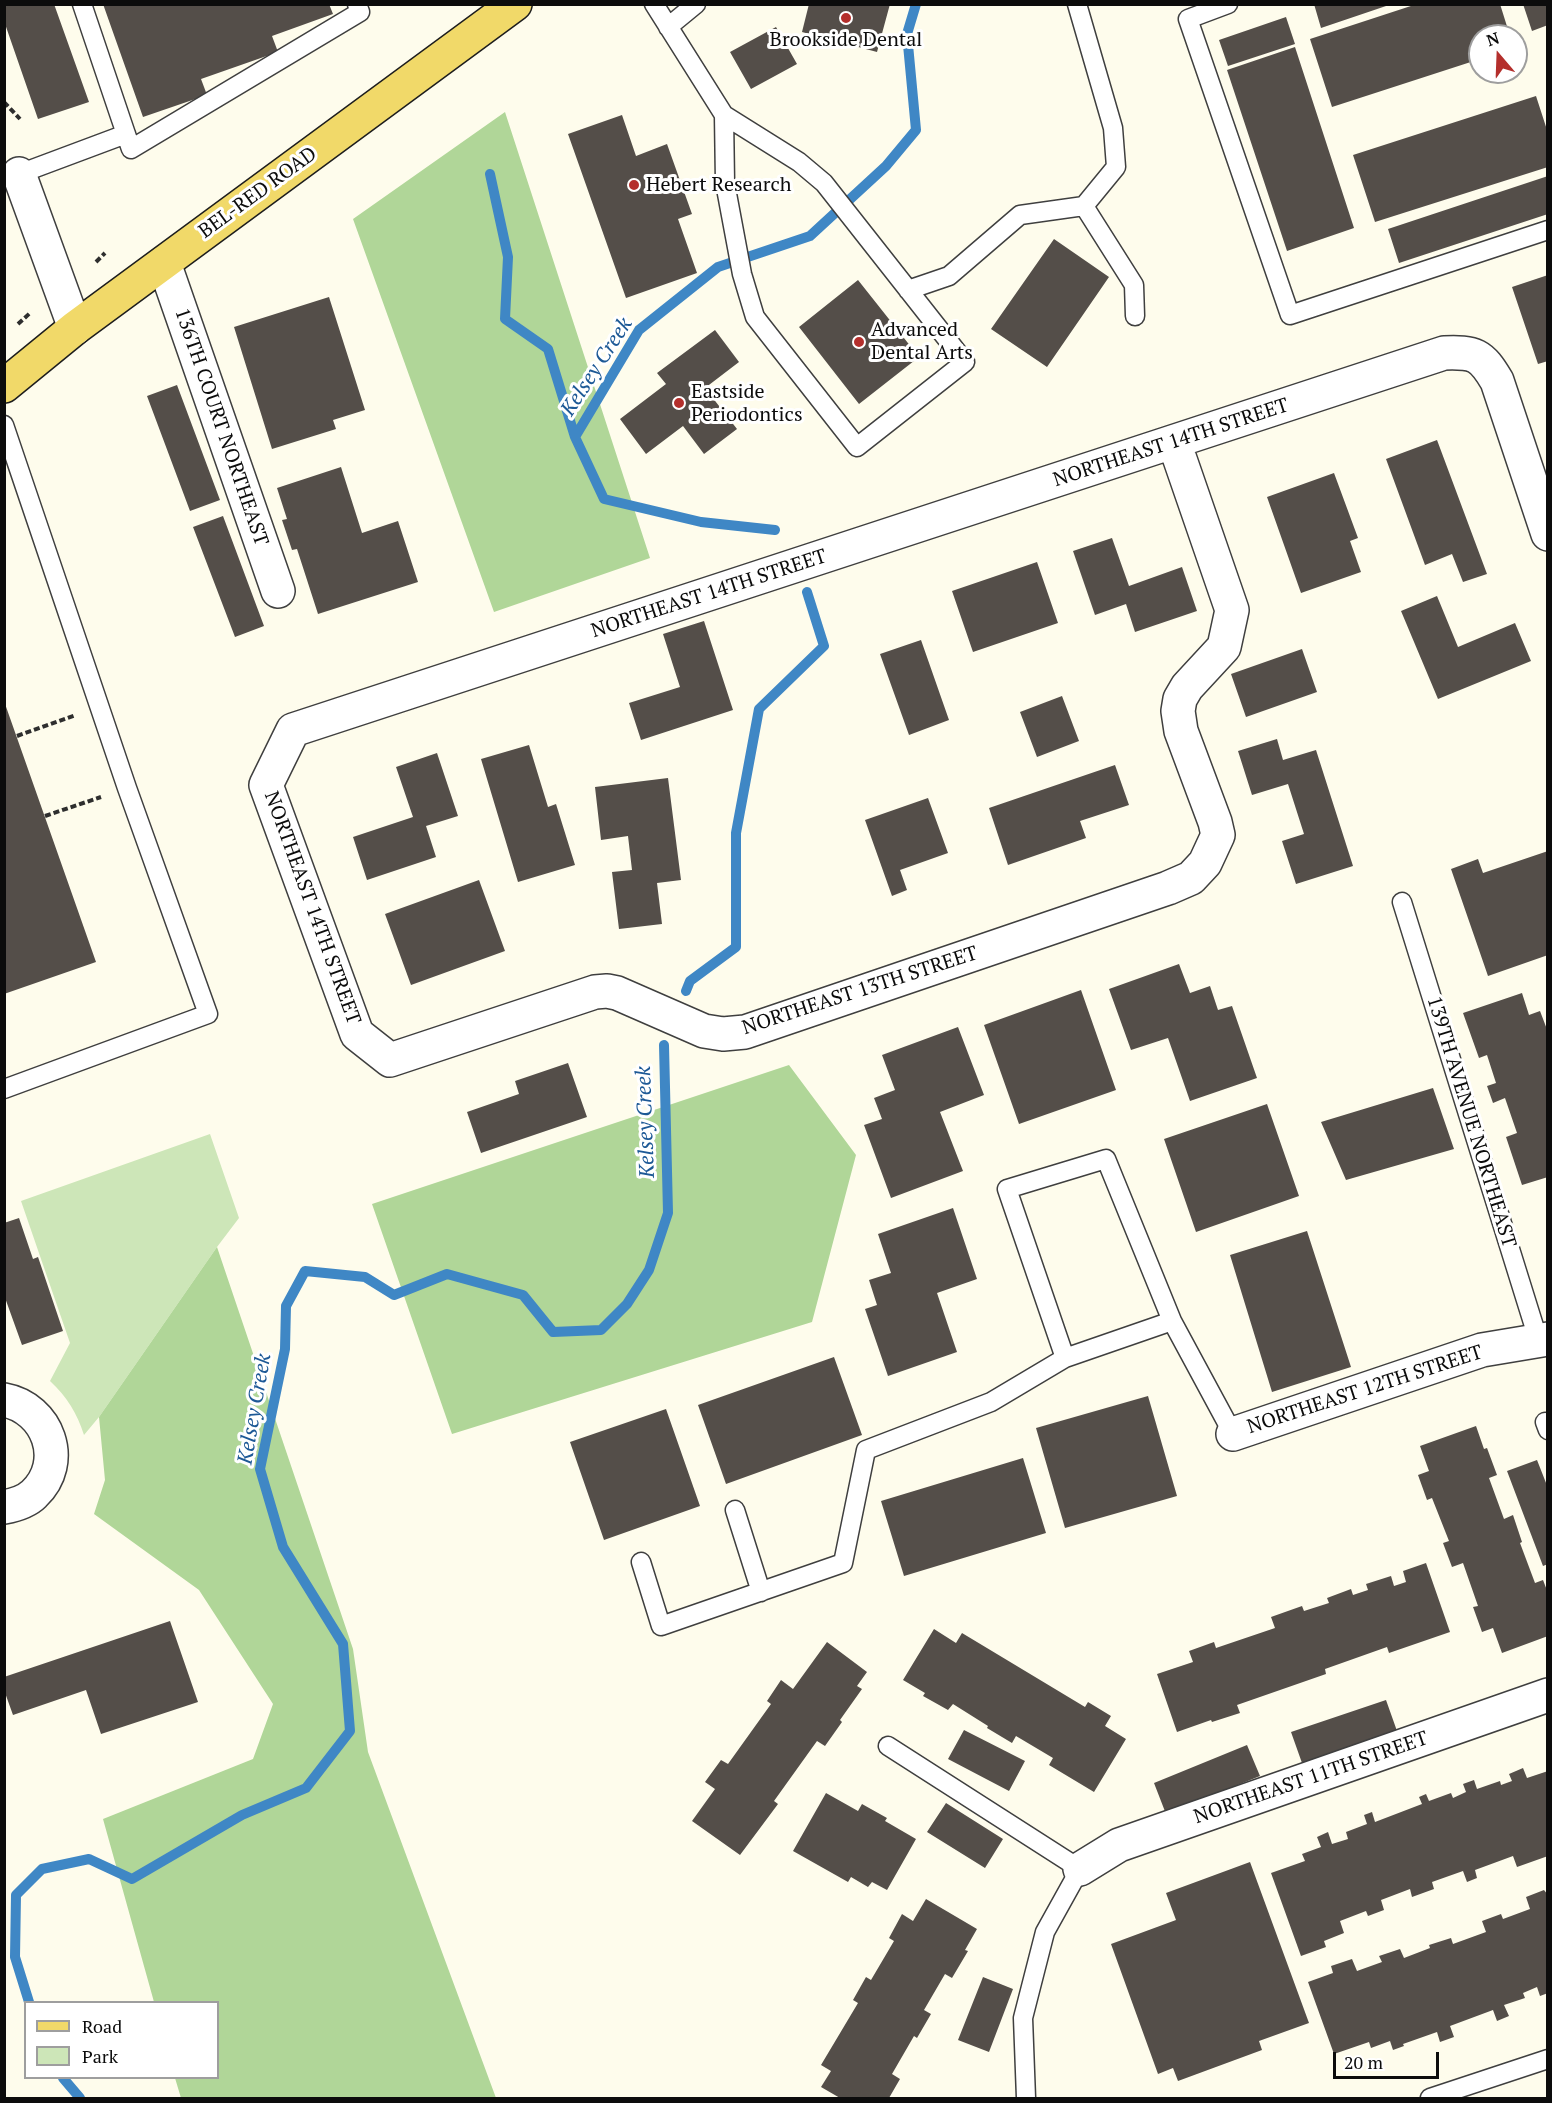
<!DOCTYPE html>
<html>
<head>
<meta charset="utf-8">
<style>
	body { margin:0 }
	#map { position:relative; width:1552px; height:2103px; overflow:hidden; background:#fefcec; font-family:"PT Serif",serif }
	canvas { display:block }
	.frame { position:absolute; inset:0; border:6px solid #0c0c0c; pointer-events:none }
	.legend { position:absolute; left:24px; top:2001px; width:195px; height:78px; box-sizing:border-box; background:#fff; border:2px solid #9e9e9e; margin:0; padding:8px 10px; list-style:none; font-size:18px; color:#0c0c0c }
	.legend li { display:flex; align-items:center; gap:12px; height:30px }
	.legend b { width:30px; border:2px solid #9e9e9e }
	.north { position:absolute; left:1468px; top:24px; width:60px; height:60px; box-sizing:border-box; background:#fff; border:2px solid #9e9e9e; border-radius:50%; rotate:341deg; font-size:16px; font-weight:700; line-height:24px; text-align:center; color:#0c0c0c }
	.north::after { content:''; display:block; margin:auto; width:21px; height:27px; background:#b42f2c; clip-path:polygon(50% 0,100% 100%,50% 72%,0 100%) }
	.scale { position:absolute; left:1333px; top:2052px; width:106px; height:27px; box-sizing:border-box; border:3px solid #0c0c0c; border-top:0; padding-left:8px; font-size:18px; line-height:21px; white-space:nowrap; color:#0c0c0c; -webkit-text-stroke:4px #fff; paint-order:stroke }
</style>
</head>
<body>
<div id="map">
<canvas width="1552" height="2103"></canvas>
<div class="frame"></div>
<ul class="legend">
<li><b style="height:8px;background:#f1d969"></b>Road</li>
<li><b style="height:16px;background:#cde6b8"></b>Park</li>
</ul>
<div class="north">N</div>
<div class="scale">20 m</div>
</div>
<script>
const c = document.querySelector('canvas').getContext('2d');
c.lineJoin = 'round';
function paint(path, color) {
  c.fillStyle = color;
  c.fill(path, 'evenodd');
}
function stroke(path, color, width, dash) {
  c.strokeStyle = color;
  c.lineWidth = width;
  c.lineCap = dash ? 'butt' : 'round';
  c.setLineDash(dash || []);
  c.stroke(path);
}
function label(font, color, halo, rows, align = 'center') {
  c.font = font + ' "PT Serif",serif';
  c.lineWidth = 6;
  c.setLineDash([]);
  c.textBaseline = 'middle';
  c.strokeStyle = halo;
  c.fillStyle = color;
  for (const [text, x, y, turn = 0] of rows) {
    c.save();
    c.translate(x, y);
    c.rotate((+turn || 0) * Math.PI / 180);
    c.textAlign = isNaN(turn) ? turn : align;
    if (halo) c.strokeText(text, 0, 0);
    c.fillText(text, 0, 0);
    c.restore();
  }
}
paint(new Path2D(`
	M210 1134 239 1218 217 1247 99 1417 84 1435C77 1413 67 1397 50 1381L70 1343 21 1201Z`), '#cde6b8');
paint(new Path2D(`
	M505 112 650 558 494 612 353 219Z
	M789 1065 856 1155 812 1322 452 1434 372 1204Z
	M217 1247 353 1649 368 1752 496 2098H181L175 2078H218V2002H154L103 1819 253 1759 273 1704 199 1590 94 1514 105 1480 99 1417Z`), '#b0d698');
stroke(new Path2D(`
	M490 174 508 257 505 319 548 349 575 437
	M775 530 701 522 604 499 575 437 639 330 718 267 810 236 886 166 916 130 907 34 916 4
	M686 991 690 981 736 947V833L759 709 824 646 807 592
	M29 2002 15 1957 16 1895 42 1869 89 1859 132 1879 242 1815 306 1788 350 1731 343 1644 283 1547 260 1469 285 1349 286 1306 305 1271 365 1277 394 1295 447 1274 523 1295 553 1332 601 1330 627 1304 649 1270 668 1213 664 1045
	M63 2078 80 2098`), '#3f87c5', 10);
paint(new Path2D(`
	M4 4H54L89 102 38 119 4 21Z
	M103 4H329L333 14 272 36 278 52 201 79 207 95 143 117Z
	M809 4H890L877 52 802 32Z
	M1314 4H1389V5L1321 28Z
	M1417 4H1500L1510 36H1480V59L1332 107 1310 39Z
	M1523 4H1548V25L1532 31Z
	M1286 17 1295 44 1228 66 1219 40Z
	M776 27 797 64 751 89 730 52Z
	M1295 47 1354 228 1287 251 1227 70Z
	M1536 96 1548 133V167L1375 222 1353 155Z
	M622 115 636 156 667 144 692 214 678 219 697 273 626 298 568 134Z
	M1548 176V214L1399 263 1388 229Z
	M1054 239 1109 277 1047 367 991 329Z
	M1548 275V361L1538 364 1512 287Z
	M858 280 919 357 859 404 799 327Z
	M329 297 365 410 333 420 336 429 272 449 234 327Z
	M715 330 739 362 705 388 737 429 704 454 683 426 646 454 620 419 666 384 657 373Z
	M177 385 220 500 190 511 147 396Z
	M1437 440 1487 574 1463 582 1452 554 1425 565 1386 459Z
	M341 467 362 533 398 521 418 582 318 614 297 549 292 550 282 520 287 519 277 488Z
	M1334 473 1358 538 1350 541 1361 572 1301 593 1267 497Z
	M223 516 264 626 235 637 193 527Z
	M1112 538 1129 586 1182 567 1197 611 1135 632 1126 604 1095 615 1073 551Z
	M1037 562 1058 623 973 652 952 591Z
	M1437 596 1458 647 1515 623 1531 661 1438 699 1401 611Z
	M704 621 733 710 641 740 629 703 680 687 663 634Z
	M921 640 949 720 909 735 880 654Z
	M1302 649 1317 692 1246 717 1231 674Z
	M1062 696 1079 741 1037 757 1020 712Z
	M4 701 96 962 4 994Z
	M1277 739 1283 760 1316 750 1353 866 1296 884 1282 841 1304 834 1288 784 1252 795 1238 751Z
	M529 745 548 807 556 804 575 865 518 882 481 759Z
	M437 753 458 816 426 826 436 857 367 880 353 837 413 817 396 767Z
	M1115 765 1129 805 1080 821 1086 838 1008 865 989 808Z
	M668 778 681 880 657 883 662 924 619 929 612 872 632 870 628 836 601 840 595 787Z
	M928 798 948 853 900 870 907 890 892 896 865 820Z
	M1548 851V955L1488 976 1451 869 1478 859 1483 873Z
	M479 880 505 951 411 985 385 914Z
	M1179 964 1190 993 1210 986 1218 1010 1232 1006 1257 1078 1190 1101 1168 1038 1131 1050 1109 989Z
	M1081 990 1116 1090 1019 1124 984 1025Z
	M1522 993 1529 1015 1540 1011 1548 1032V1177L1522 1185 1506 1137 1517 1133 1505 1098 1493 1103 1487 1086 1496 1083 1487 1055 1479 1058 1463 1013Z
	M958 1027 984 1095 940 1112 963 1171 891 1198 864 1125 882 1119 874 1098 895 1090 882 1055Z
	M568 1063 587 1117 481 1153 467 1112 519 1094 515 1081Z
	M1433 1088 1454 1149 1346 1180 1321 1122Z
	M1267 1104 1299 1196 1196 1232 1164 1139Z
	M953 1208 977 1279 937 1293 957 1352 888 1376 865 1309 877 1305 869 1280 891 1273 878 1234Z
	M19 1218 33 1259 38 1257 63 1331 22 1345 4 1295V1223Z
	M1307 1231 1351 1367 1272 1392 1230 1255Z
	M834 1357 862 1435 726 1484 698 1405Z
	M1148 1396 1177 1496 1065 1528 1036 1428Z
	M666 1409 700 1506 604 1540 570 1442Z
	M1476 1426 1484 1449 1487 1448 1497 1475 1489 1478 1504 1519 1513 1515 1522 1542 1520 1543 1535 1583 1543 1580 1548 1593V1636L1502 1653 1493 1628 1482 1632 1473 1607 1478 1606 1463 1563 1452 1567 1443 1543 1449 1541 1432 1498 1427 1500 1418 1475 1429 1471 1420 1446Z
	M1023 1458 1046 1533 904 1576 881 1501Z
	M1537 1460 1548 1488V1564L1543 1566 1507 1471Z
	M1426 1563 1450 1632 1389 1653 1387 1647 1325 1669 1326 1674 1237 1705 1240 1713 1212 1722 1211 1720 1177 1732 1157 1674 1193 1662 1189 1651 1214 1642 1216 1648 1275 1628 1271 1617 1302 1606 1304 1611 1329 1603 1327 1598 1351 1589 1353 1595 1368 1590 1366 1584 1391 1576 1394 1586 1406 1582 1403 1571Z
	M170 1621 198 1702 101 1734 86 1690 13 1715 4 1690V1677Z
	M934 1629 956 1643 962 1633 1085 1707 1088 1702 1111 1716 1105 1726 1126 1739 1094 1792 1049 1765 1053 1758 1016 1736 1012 1743 987 1728 988 1726 953 1704 948 1710 923 1696 925 1693 903 1680Z
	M827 1642 867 1672 857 1686 862 1689 840 1720 842 1722 825 1746 817 1741 774 1801 778 1804 740 1855 692 1821 715 1789 705 1782 721 1760 728 1764 771 1704 767 1701 781 1680 793 1689Z
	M1386 1700 1397 1731 1302 1763 1291 1732Z
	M964 1730 1025 1761 1009 1791 948 1759Z
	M1247 1745 1260 1776 1166 1814 1154 1783Z
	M1523 1768 1527 1778 1548 1771V1856L1517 1867 1513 1856 1475 1870 1477 1878 1467 1882 1463 1871 1432 1882 1434 1889 1412 1897 1410 1889 1381 1900 1384 1910 1368 1916 1366 1911 1340 1921 1344 1933 1324 1941 1326 1947 1301 1956 1271 1873 1305 1861 1302 1854 1321 1847 1317 1837 1328 1832 1332 1844 1348 1839 1346 1832 1367 1824 1364 1815 1372 1812 1375 1822 1422 1804 1419 1797 1426 1794 1429 1801 1451 1793 1453 1798 1466 1792 1463 1784 1474 1780 1477 1789 1500 1781 1501 1785 1512 1781 1509 1774Z
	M826 1793 858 1811 862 1804 887 1818 885 1821 916 1839 887 1890 872 1882 868 1887 851 1877 848 1882 793 1851Z
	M946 1803 1003 1839 985 1868 927 1832Z
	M1250 1862 1309 2023 1259 2041 1262 2050 1178 2081 1173 2068 1158 2074 1111 1944 1176 1920 1166 1893Z
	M1544 1890 1548 1895V1993L1540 1996 1537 1987 1523 1993 1525 1998 1504 2005 1509 2016 1497 2021 1493 2010 1450 2026 1454 2037 1440 2042 1437 2032 1403 2044 1404 2046 1393 2050 1390 2041 1371 2048 1369 2042 1334 2054 1308 1982 1333 1973 1331 1966 1352 1959 1357 1971 1382 1962 1379 1956 1400 1949 1404 1958 1430 1948 1429 1945 1451 1938 1453 1944 1486 1932 1482 1921 1501 1914 1503 1919 1530 1909 1526 1897Z
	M926 1899 977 1929 965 1950 968 1951 952 1978 945 1974 924 2010 931 2014 917 2038 914 2036 892 2074 900 2079 889 2098H840L821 2087 831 2071 821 2065 858 2003 853 2000 866 1977 871 1980 894 1941 889 1938 902 1914 913 1921Z
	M983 1977 1013 1989 989 2052 958 2040Z`), '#544e49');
const lane = new Path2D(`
	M82 4 131 149 360 12 357 4
	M654 4 724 115 725 183 742 274 755 317 857 447 965 362 824 183 799 162 724 115
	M1077 4 1113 128 1116 167 1084 206
	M1228 4 1188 19 1290 315 1548 230
	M668 27 696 4
	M19 174 126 134
	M908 290 949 276 1020 215 1084 206 1134 285 1135 316
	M4 425 127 788 208 1014 4 1089
	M1402 902 1539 1342
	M1065 1358 1007 1189 1106 1159 1172 1321
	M1545 1422 1548 1430
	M735 1510 761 1592
	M641 1562 661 1626 843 1563 866 1450 991 1402 1065 1358 1172 1321 1233 1434
	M888 1746 1080 1869 1045 1932 1023 2018 1026 2098
	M1430 2098 1548 2059`);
const street = new Path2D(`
	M19 174 75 328
	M164 263 278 591
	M1174 442 1232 610 1224 647 1187 687 1180 699 1178 711 1181 731 1215 822 1218 835 1205 863 1191 878 1168 888 745 1032 723 1034 704 1031 617 993 607 991 595 992 390 1060 357 1034 266 785 293 730 1444 353C1475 352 1481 354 1497 381L1548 534
	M4 1400C48 1408 68 1462 34 1494 26 1502 15 1505 4 1507
	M1233 1434 1482 1350 1548 1339
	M1080 1869 1119 1845 1548 1695`);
const primary = new Path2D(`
	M4 386 75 328 515 4`);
stroke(lane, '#3f3f3f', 21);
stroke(street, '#3f3f3f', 36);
stroke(primary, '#1d1d1d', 36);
stroke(new Path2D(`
	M4 102 20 119
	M96 262 105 253
	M18 324 30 313
	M17 736 76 715
	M45 816 101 797`), '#2e2e2e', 4, [6, 3]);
stroke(lane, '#fff', 18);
stroke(street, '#fff', 33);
stroke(primary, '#f1d969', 33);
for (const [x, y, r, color] of [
	[846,18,6,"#b42f2c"],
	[634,185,6,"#b42f2c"],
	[859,342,6,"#b42f2c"],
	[679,403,6,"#b42f2c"]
]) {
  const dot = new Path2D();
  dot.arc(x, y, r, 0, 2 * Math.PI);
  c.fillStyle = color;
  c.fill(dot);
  stroke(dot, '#fff', 2);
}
label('20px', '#0c0c0c', '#fff', [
	["Brookside Dental",846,40,"center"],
	["Hebert Research",646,185],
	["Advanced",871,330],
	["Dental Arts",871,353],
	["Eastside",691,392],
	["Periodontics",691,415]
], 'left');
label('20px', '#0c0c0c', '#fff', [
	["BEL-RED ROAD",258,193,-36],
	["136TH COURT NORTHEAST",221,427,71],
	["NORTHEAST 14TH STREET",1171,443,-18],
	["NORTHEAST 14TH STREET",709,594,-18],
	["NORTHEAST 14TH STREET",312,908,70],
	["NORTHEAST 13TH STREET",860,991,-18],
	["139TH AVENUE NORTHEAST",1471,1122,73],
	["NORTHEAST 12TH STREET",1365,1390,-18],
	["NORTHEAST 11TH STREET",1311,1778,-19]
]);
label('italic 21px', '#1d5996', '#fff', [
	["Kelsey Creek",597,367,-57],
	["Kelsey Creek",646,1122,-92],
	["Kelsey Creek",255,1409,-80]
]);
</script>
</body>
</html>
